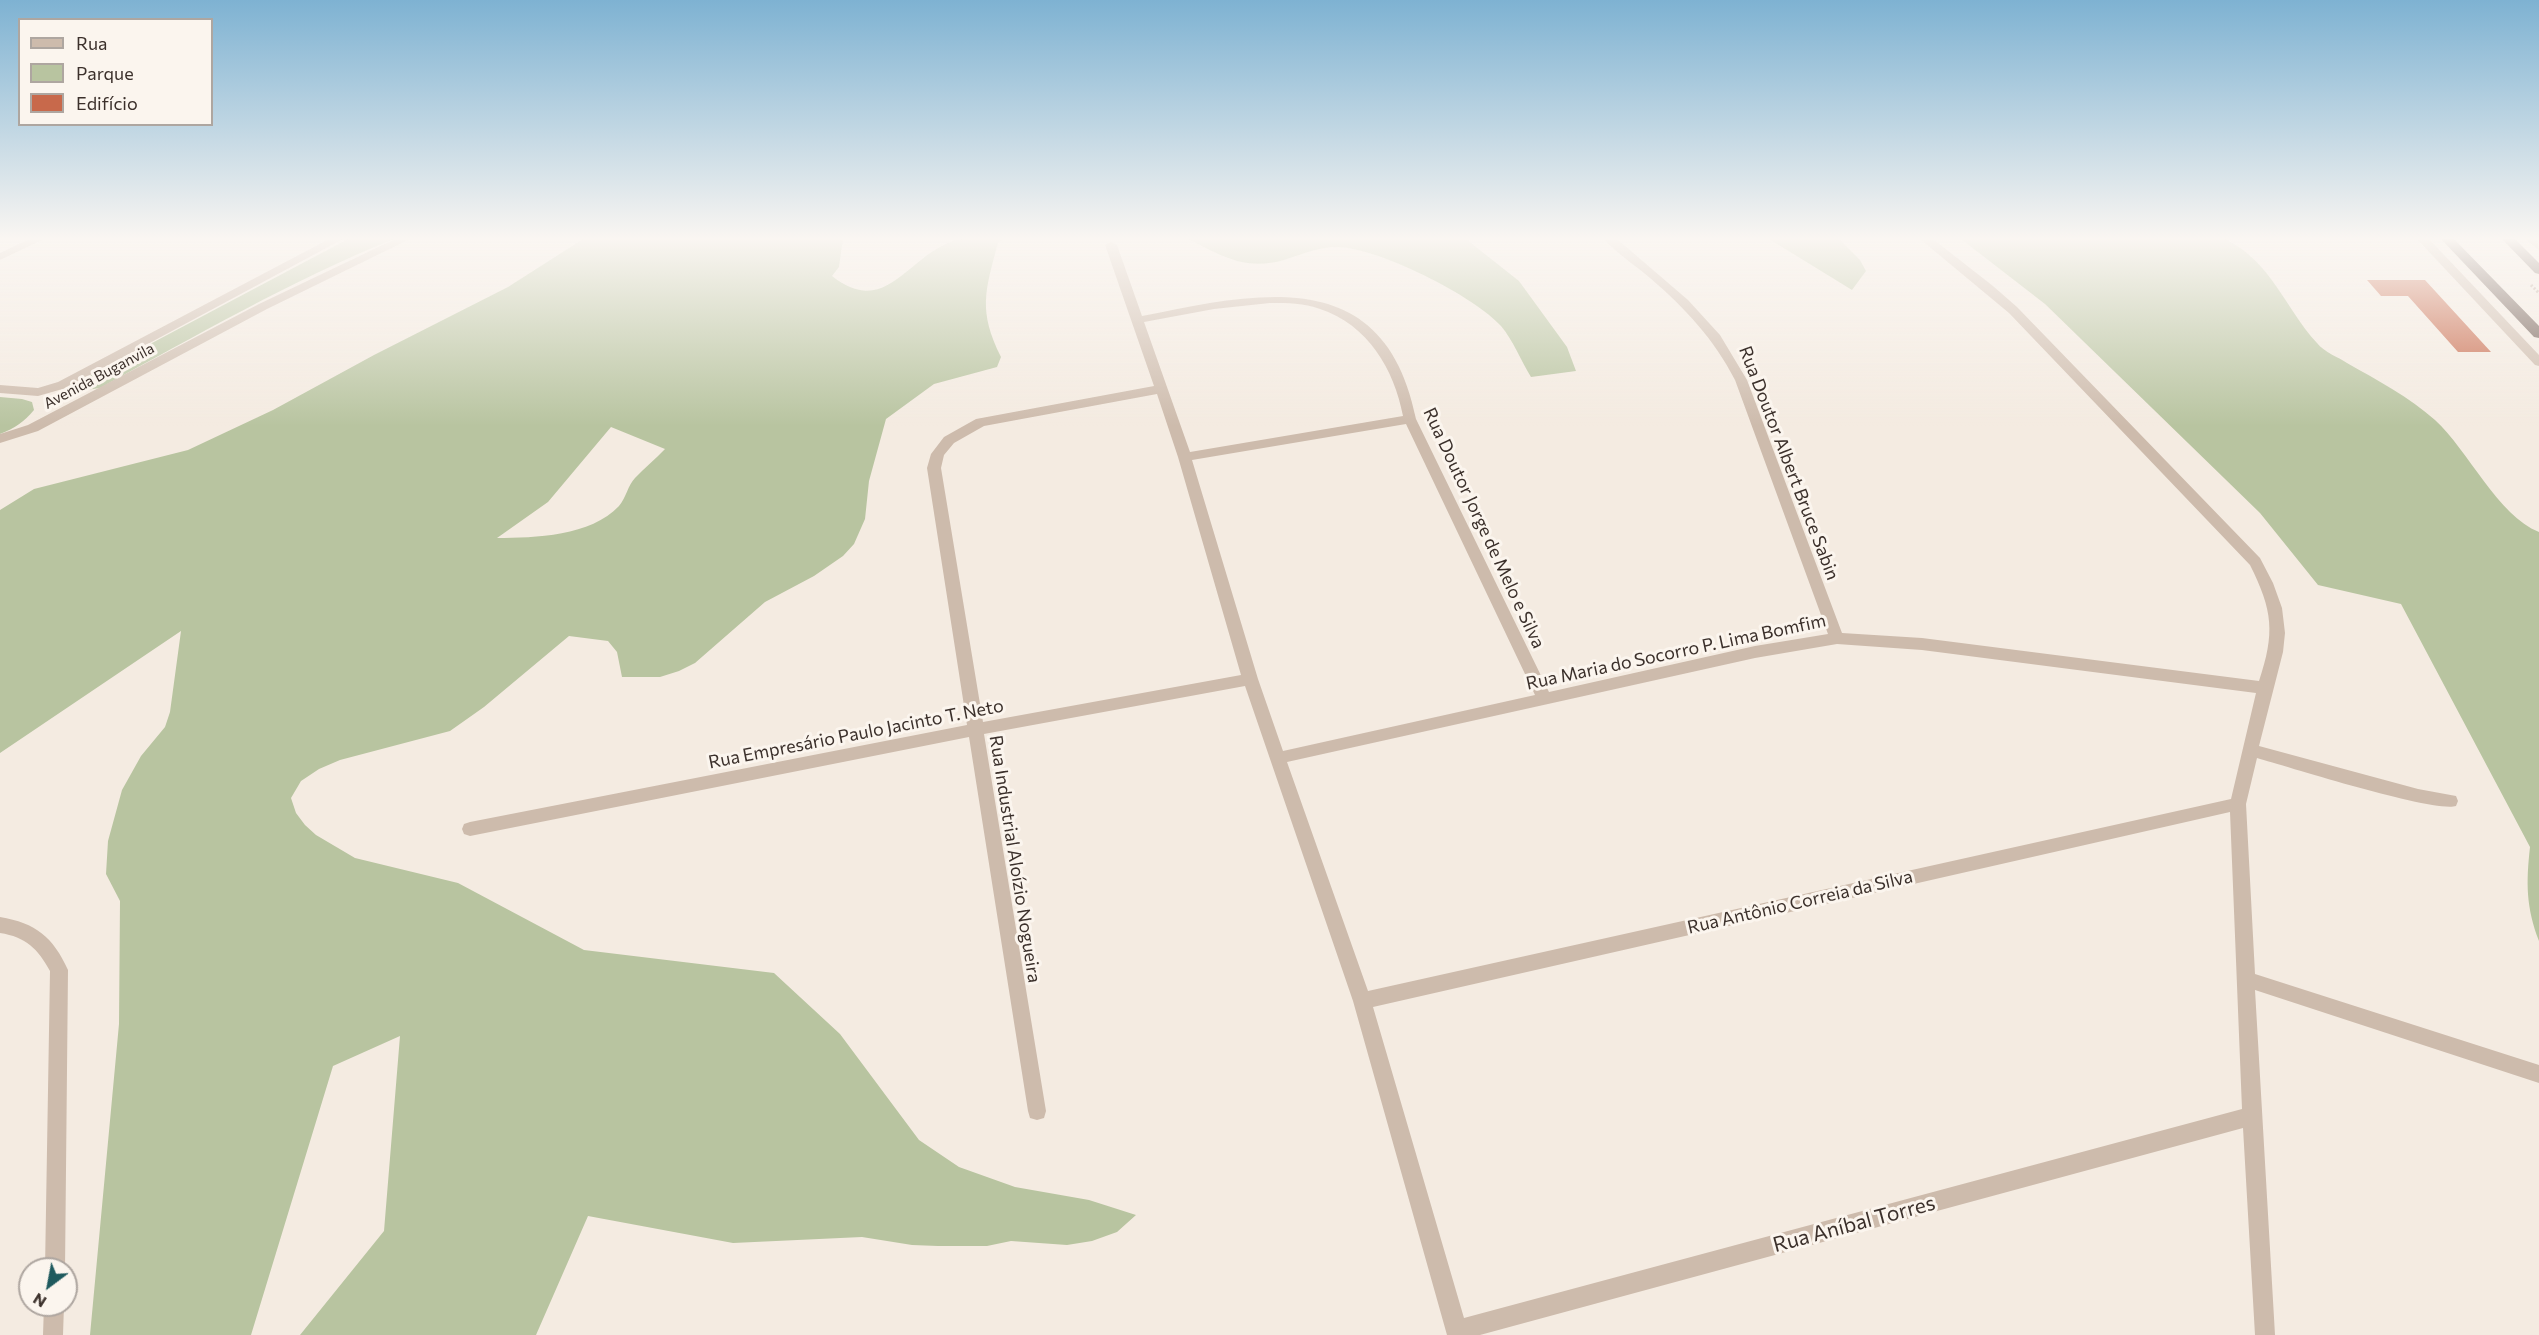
<!DOCTYPE html>
<html>
<head>
<meta charset="utf-8">
<style>
	body { margin:0 }
	#map { position:relative; width:2539px; height:1335px; overflow:hidden; background:#f4ebe1; font-family:Commissioner,sans-serif }
	canvas { display:block }
	.legend { position:absolute; left:18px; top:18px; width:195px; height:108px; box-sizing:border-box; background:#fbf5ee; border:2px solid #aea6a0; margin:0; padding:8px 10px; list-style:none; font-size:18px; color:#3b302b }
	.legend li { display:flex; align-items:center; gap:12px; height:30px }
	.legend b { width:30px; border:2px solid #aea6a0 }
	.north { position:absolute; left:18px; top:1257px; width:60px; height:60px; box-sizing:border-box; background:#fbf5ee; border:2px solid #aea6a0; border-radius:50%; rotate:212deg; font-size:16px; font-weight:700; line-height:24px; text-align:center; color:#3b302b }
	.north::after { content:''; display:block; margin:auto; width:21px; height:27px; background:#1f5a5e; clip-path:polygon(50% 0,100% 100%,50% 72%,0 100%) }
</style>
</head>
<body>
<div id="map">
<canvas width="2539" height="1335"></canvas>
<ul class="legend">
<li><b style="height:8px;background:#cdbbac"></b>Rua</li>
<li><b style="height:16px;background:#b8c4a0"></b>Parque</li>
<li><b style="height:16px;background:#c8694b"></b>Edifício</li>
</ul>
<div class="north">N</div>
</div>
<script>
const c = document.querySelector('canvas').getContext('2d');
c.lineJoin = 'round';
function paint(path, color) {
  c.fillStyle = color;
  c.fill(path, 'evenodd');
}
function stroke(path, color, width, dash) {
  c.strokeStyle = color;
  c.lineWidth = width;
  c.lineCap = dash ? 'butt' : 'round';
  c.setLineDash(dash || []);
  c.stroke(path);
}
function label(font, color, halo, rows, align = 'center') {
  c.font = font + ' Commissioner,sans-serif';
  c.lineWidth = 6;
  c.setLineDash([]);
  c.textBaseline = 'middle';
  c.strokeStyle = halo;
  c.fillStyle = color;
  for (const [text, x, y, turn = 0] of rows) {
    c.save();
    c.translate(x, y);
    c.rotate((+turn || 0) * Math.PI / 180);
    c.textAlign = isNaN(turn) ? turn : align;
    if (halo) c.strokeText(text, 0, 0);
    c.fillText(text, 0, 0);
    c.restore();
  }
}
paint(new Path2D(`
	M348 239H394C292 280 196 336 100 388L86 390 79 385 86 378Z
	M583 239H843L839 267 832 276C884 317 905 261 948 243 964 236 985 239 1003 239L998 243C985 291 978 311 1001 357L997 367 934 384 886 419 869 481 865 519 854 544 843 556 814 576 765 602 695 663 679 671 660 677H622L617 652 608 641 569 636 484 707 450 731 340 760 319 769 301 781 291 798 296 813 305 825 316 835 355 858 458 883 584 950 774 973 840 1034 919 1140 959 1167 1015 1187 1089 1200 1136 1215 1117 1232 1092 1241 1067 1245 1011 1241 987 1246H938L912 1245 862 1237 733 1243 588 1216 536 1335H300L384 1231 400 1036 333 1066 251 1335H90L119 1024 120 901 106 874 108 841 122 790 141 756 165 727 170 712 181 631 0 753V510L34 489 188 450 273 410 374 355 508 287ZM611 427 665 449C656 459 644 468 635 478 628 485 626 498 619 506 591 536 535 538 497 538L548 502Z
	M1188 239H1466L1519 281 1567 347 1576 371 1531 377C1521 361 1513 340 1501 326 1475 296 1372 244 1333 247 1316 248 1300 255 1284 260 1245 271 1222 256 1188 239Z
	M1769 239H1839L1860 260 1866 271 1852 290Z
	M1961 239H2225C2272 262 2284 307 2317 343 2324 352 2338 357 2347 363 2377 380 2409 397 2435 420 2468 450 2498 516 2539 532V941C2526 907 2526 883 2530 847L2401 604 2318 585 2260 513 2045 304Z
	M0 397 22 399 32 402 34 410C24 422 15 428 0 434Z`), '#b8c4a0');
paint(new Path2D(`
	M2367 280H2425L2491 352H2458L2408 296H2381Z`), '#c8694b');
stroke(new Path2D(`
	M2531 285 2539 293`), '#b9a596', 3, [2, 2]);
paint(new Path2D(`
	M29 239H44L0 260V253Z
	M329 239H343L66 388 38 396 0 393V385L38 388 58 382Z
	M395 239H410L267 309 38 431 0 443V434L28 425 259 304Z
	M1604 239H1617L1688 300 1720 335 1747 380 1842 633 1922 638 2259 681C2275 633 2273 611 2250 565L2009 313 1920 239H1933L1993 286 2017 307 2260 558 2273 583 2282 608 2285 633 2283 652 2259 746 2418 789 2456 796 2458 801 2456 806C2434 813 2289 767 2257 758L2246 804 2255 974 2539 1065V1083L2255 990 2275 1335H2255L2243 1128 1480 1335H1447L1353 1001 1245 686 984 734 1046 1111 1044 1118 1037 1120 1030 1118 1028 1111 969 737 470 836 464 834 462 829 464 824 470 822 967 725 927 468 931 454 944 437 976 419 1154 386 1105 245 1111 242 1117 245 1142 316C1260 292 1385 263 1416 419L1549 692 1755 646 1828 634 1735 380C1714 339 1685 308 1650 278 1635 265 1617 254 1604 239ZM1270 303C1287 303 1304 303 1320 309 1368 325 1394 369 1403 416L1190 452 1144 322 1214 309ZM1157 394 1178 457 1241 675 983 722 941 468 944 455 954 443 984 426ZM1406 424 1535 695 1283 751 1258 679 1192 460ZM1837 644 1922 650 2256 693 2231 799 1368 991 1287 762 1755 658ZM2230 812 2242 1109 1464 1318 1373 1007Z
	M2417 239H2429L2539 355V366L2535 365Z
	M2525 239H2537L2539 250Z
	M0 917C36 923 53 937 68 970L65 1269H45L50 971C38 949 26 937 0 933Z
	M44 1305H64L63 1335H43Z`), '#cdbbac');
paint(new Path2D(`
	M2441 239H2454L2539 326V338L2534 337Z
	M2502 239H2515L2539 263V274L2535 273Z`), '#6c584f');
const sky = c.createLinearGradient(0, 0, 0, 426);
sky.addColorStop(0, '#7eb2d2');
sky.addColorStop(0.56, '#faf6f2');
sky.addColorStop(1, '#faf6f200');
c.fillStyle = sky;
c.fillRect(0, 0, 2539, 426);
label('15px', '#3b302b', '#fbf5ee', [
	["Avenida Buganvila",99,376,-28]
]);
label('18px', '#3b302b', '#fbf5ee', [
	["Rua Doutor Albert Bruce Sabin",1789,463,69],
	["Rua Doutor Jorge de Melo e Silva",1484,528,65],
	["Rua Maria do Socorro P. Lima Bomfim",1676,652,-12],
	["Rua Empresário Paulo Jacinto T. Neto",856,734,-11],
	["Rua Industrial Aloízio Nogueira",1015,859,81],
	["Rua Antônio Correia da Silva",1800,902,-13]
]);
label('21px', '#3b302b', '#fbf5ee', [
	["Rua Aníbal Torres",1854,1224,-15]
]);
</script>
</body>
</html>
